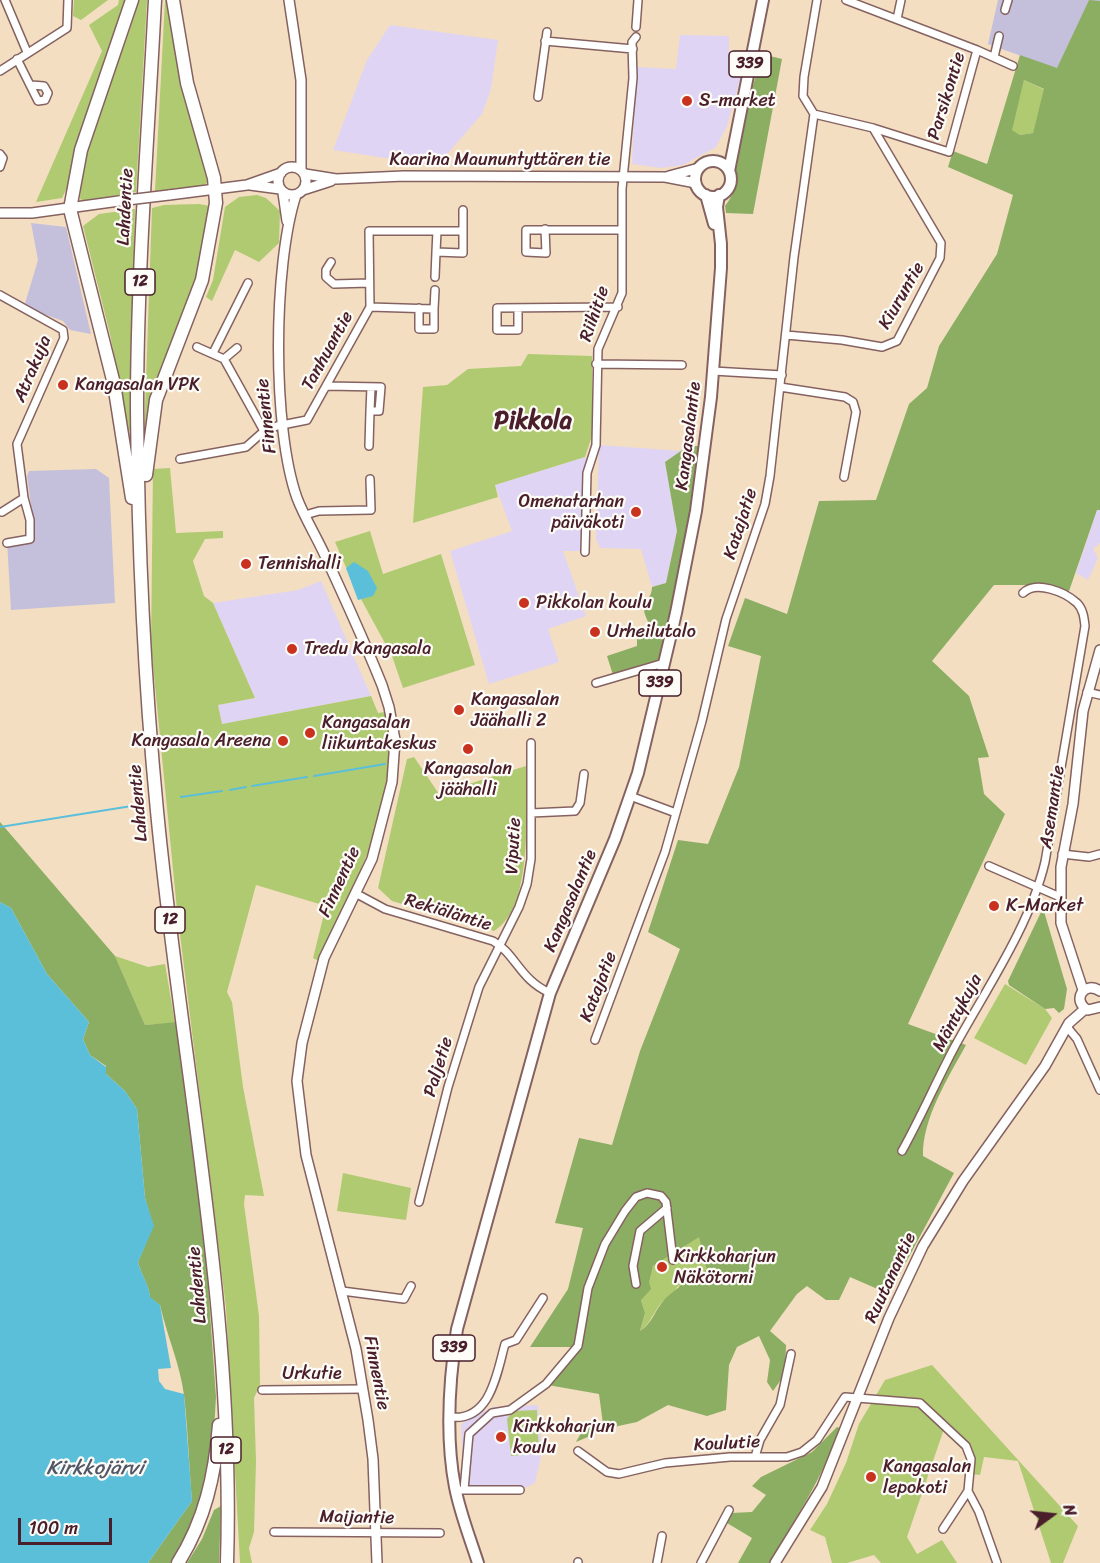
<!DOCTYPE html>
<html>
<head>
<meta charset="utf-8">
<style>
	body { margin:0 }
	#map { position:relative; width:1100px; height:1563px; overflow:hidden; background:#f3dec2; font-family:Sriracha,sans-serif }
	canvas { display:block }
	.north { position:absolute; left:1022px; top:1485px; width:60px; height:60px; -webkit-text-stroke:4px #fdfcf7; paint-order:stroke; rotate:75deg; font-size:16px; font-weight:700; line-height:24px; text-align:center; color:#4a1f2b }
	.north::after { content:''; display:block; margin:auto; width:21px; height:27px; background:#4a1f2b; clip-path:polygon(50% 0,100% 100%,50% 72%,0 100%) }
	.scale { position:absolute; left:18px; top:1518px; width:94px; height:27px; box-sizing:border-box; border:3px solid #4a1f2b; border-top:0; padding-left:8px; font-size:18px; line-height:21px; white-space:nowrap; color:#4a1f2b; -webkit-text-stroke:4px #fdfcf7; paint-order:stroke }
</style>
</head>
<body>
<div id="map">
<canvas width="1100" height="1563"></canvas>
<div class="north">N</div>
<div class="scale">100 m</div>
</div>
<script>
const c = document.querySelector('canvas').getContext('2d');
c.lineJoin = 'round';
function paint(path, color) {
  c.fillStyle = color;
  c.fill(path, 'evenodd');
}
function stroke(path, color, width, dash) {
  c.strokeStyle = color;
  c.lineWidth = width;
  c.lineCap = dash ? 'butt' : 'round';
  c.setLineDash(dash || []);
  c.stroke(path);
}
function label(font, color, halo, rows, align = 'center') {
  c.font = font + ' Sriracha,sans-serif';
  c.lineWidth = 4.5;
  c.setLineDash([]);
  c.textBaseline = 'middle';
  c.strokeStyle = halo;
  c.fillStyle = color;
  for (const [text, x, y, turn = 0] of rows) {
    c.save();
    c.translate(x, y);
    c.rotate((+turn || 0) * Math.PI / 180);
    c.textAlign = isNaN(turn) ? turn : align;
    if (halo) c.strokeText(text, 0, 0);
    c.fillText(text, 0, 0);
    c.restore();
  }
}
paint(new Path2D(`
	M390 25 498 40 491 89 482 114 437 166 333 150 367 60Z
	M680 35 729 36V73H742L727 126 716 147 683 165 661 168 632 164 636 67 676 69Z
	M599 445 681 451 665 462 677 531 666 583 652 587 641 549 600 548 596 539Z
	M585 457 588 463 585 551H563L586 616 548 629 559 662 489 684 450 551 512 531 495 485Z
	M1097 510H1100V543L1093 549 1098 558 1088 580 1076 573Z
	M321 581 371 696 222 724 218 705 255 698 213 603 298 590Z
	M538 1405 542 1452 535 1483 520 1490H464L461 1424 492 1407Z`), '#e0d4f4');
paint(new Path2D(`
	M998 0H1100V1H1089L1057 69 988 44Z
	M31 223 66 227 91 334 70 330 63 321 24 307 38 260Z
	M96 469 109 478 115 603 11 610 7 541 35 535 27 476 29 471Z`), '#c4c0db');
paint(new Path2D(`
	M74 0H108L81 20 73 16Z
	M119 0H125L69 184 62 198 36 202 102 51 89 25 118 5Z
	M139 0H147L136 192 84 201 80 199C82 130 121 67 139 0Z
	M165 0H168L178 72 208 179 206 184 200 186 155 191Z
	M1024 80 1045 90 1033 133 1020 135 1011 130Z
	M257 195 266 198 280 211 279 243 259 262 235 250 212 301 206 297 213 280 225 207 239 197Z
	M199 204 210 206 196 279 152 393 144 438 152 208 164 205Z
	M135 209 132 426 129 432 110 334 83 226 99 214Z
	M528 354 592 356V436L585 457 495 485 498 497 413 523 423 387 447 385 468 369 521 366Z
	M170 468 176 533 223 531V538L205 539 193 561 204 596 213 603 255 698 218 705 222 724 371 696 378 713 385 712C387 727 391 742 390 758 387 832 347 894 319 961L313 958 326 906 256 885 227 992 232 1002 243 1087 264 1196 245 1195 244 1204 259 1316 260 1385 254 1398 256 1461 254 1532 249 1548 252 1563H240L226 1308 177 910 151 645 153 469Z
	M370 531 383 574 441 554 475 665 403 688 392 656 356 590 335 542Z
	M414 757 441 797 453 789 526 766C526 807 534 908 494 931L392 901 378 888 407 759Z
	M115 956 148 967 165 964 175 1023 145 1025Z
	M1005 984 1045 1009 1052 1018 1026 1065 974 1038Z
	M343 1173 411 1188 406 1220 337 1211Z
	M699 1236 708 1270 677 1287 674 1295C656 1299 654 1322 640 1331L645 1313 641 1300 653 1266Z
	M932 1365 1078 1526 1063 1563H1051L1018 1461 984 1457 980 1475 972 1474 966 1446 945 1426 907 1537 917 1554 942 1540 957 1563H881L874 1555 847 1563H832L825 1537 810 1530 827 1504 846 1463 859 1424 885 1380Z
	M537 1410 539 1453 511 1456 507 1419 513 1411Z`), '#afca70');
paint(new Path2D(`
	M1089 0 1100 1V510H1097L1068 594 1038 585H994L932 661 969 696 989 757 978 758 984 794 1005 814 908 1024 966 1045C948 1078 922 1119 923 1156L954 1173 889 1294 850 1277 839 1300H826L807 1286 797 1294 770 1331 786 1345 785 1374 773 1391 767 1382 770 1360 759 1336 737 1347 729 1365 726 1410 707 1416 668 1405 637 1422 609 1428 576 1442 585 1426 603 1424 599 1394 548 1385 577 1347H530L568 1289 583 1228 555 1223 579 1138 612 1145 640 1051 680 949 648 932 678 840 708 844 739 767 761 656 728 646 745 598 787 614 819 501 876 500 909 404 927 388 939 346 997 254 1013 195 948 167 953 151 987 164 1020 55 1057 68ZM1024 80 1044 89 1033 133 1020 135 1012 130ZM699 1237 707 1270 685 1277C681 1289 671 1292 664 1300 655 1310 652 1324 640 1331L645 1313 641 1300 651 1289 649 1282 653 1266Z
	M762 54 782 59 753 214 726 213 725 206C744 180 733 180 736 154 740 122 754 85 762 54Z
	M688 446H701L694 512 657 665 613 675 607 656 637 646V634L645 633 649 628C649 620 644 616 644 609 645 600 652 597 652 587L666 583 677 531 665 462Z
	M0 822 115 956 145 1025 178 1022 202 1201 216 1397 214 1430 202 1504 172 1563H148L192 1501C189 1466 188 1430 184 1395 180 1364 167 1336 160 1305L150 1298C149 1284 141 1275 138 1262L153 1226 145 1198 137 1109 125 1091 106 1074V1066L90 1055 83 1039 89 1022 47 974 11 908 0 902Z
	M1043 908 1067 989 1064 1009 1059 1013 1054 1008 1045 1009 1009 985 1008 981Z
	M837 1427 840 1428C823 1477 796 1518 769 1563H738L752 1538 727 1523 731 1513 752 1512 766 1495 752 1486 761 1477 812 1452Z
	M221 1506 219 1563H187L202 1539 214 1510Z`), '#8bae62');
paint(new Path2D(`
	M354 562 368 571 377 588 373 596 358 600 346 568Z
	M0 902 11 908 47 974 89 1022 83 1039 90 1055 106 1067V1074L125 1091 137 1109 145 1198 154 1226 138 1262C141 1275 149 1284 150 1297L160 1305 171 1368 158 1369 159 1381 165 1389 184 1394 192 1501 148 1563H0Z`), '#5bbfda');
stroke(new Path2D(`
	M314 776 385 764
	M252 786 307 777
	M230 790 246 787
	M181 797 222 791
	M0 827 138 805`), '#5bbfda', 2);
const street = new Path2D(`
	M5 0 27 52
	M846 0 977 50
	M1005 10 1008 0
	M897 19 901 0
	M636 27 638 0
	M545 41 633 49
	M994 57 999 36
	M17 59 38 101 45 100 48 93 44 86 31 85
	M0 71 67 28 68 0
	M538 97 547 32
	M873 128 949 152 977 50 1013 66
	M0 154 3 158 0 167
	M545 229 546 253 526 252V230H621
	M463 231V210
	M331 262 326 270V277L334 284 369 283
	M435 277 436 252
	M0 295 63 330 64 338 17 444 24 498 2 512
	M370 307 434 309V329H419V308
	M518 308V330H497V308L618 307
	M434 309 435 290
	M786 335 842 340 882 347 897 341 940 258 941 243 873 128 814 114
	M197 347 224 359 264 431
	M213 353 248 283
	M224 359 237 348
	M596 364 682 365
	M713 371 782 375
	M326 386 381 387 379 411H370L371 387
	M780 387 845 397 853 402 856 412 844 477
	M369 446 370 411
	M180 459 246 447 264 431 277 426 307 420 370 307 369 231H463V253L436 252 437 231
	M305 515 319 511 371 510 370 479
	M7 543 30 539V520L24 498
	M585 552 587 473 596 445 598 349 622 293V189L633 78 632 42 636 37
	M596 683 664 663
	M1087 692 1100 695
	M630 796 676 813
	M531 813 575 811 580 803 584 774
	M1062 854 1089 857 1100 854
	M989 866 1060 897
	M357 894 385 909 493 941C516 954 519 979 550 993
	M1067 1027 1077 1039 1100 1090
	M595 1040 665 852 702 721 726 619 765 504 770 476 794 257 814 114 803 96 804 77 817 0
	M902 1151C921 1117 936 1082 954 1048 985 991 1030 926 1045 862L1085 626C1084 617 1083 609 1077 603 1065 592 1036 580 1023 593
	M419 1202 448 1087 479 987 519 907 527 884 531 859V743
	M636 1284 633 1266 640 1231 667 1208
	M342 1291 404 1299 411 1286
	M262 1390 363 1389
	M450 1417C491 1422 497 1372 505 1344L516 1340 543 1298
	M578 1451 607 1472 619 1474 665 1463 730 1457H787L802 1452 817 1440 845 1397 920 1403 966 1446 971 1459 968 1491 979 1512 997 1563
	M755 1457 760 1440 780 1405 791 1354
	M462 1490H520
	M464 1490 469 1434 492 1413 510 1410 546 1384 578 1346 588 1288 605 1244 625 1211 636 1197 647 1193 661 1196 666 1202 673 1260
	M943 1529 968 1491
	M274 1532 440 1533
	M578 1562V1563
	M657 1563 662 1536
	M701 1563 729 1510`);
const secondary = new Path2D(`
	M289 0 301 80V170
	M278 181a14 14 0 1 1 28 0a14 14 0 1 1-28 0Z
	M305 174 336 179 404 176 665 177 696 183
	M669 176 699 168
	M250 185 280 189
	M303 190 331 181
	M283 193 287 221
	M169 195 247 185 281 173
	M296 195C273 266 272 428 297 498 305 519 318 539 327 560 346 601 365 643 382 685L389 707 395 740 392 782 372 859 324 958 302 1043 297 1081 306 1155 356 1349 368 1420 373 1459 377 1563
	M0 213H32L119 201
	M1083 990 1061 923V867L1073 804 1083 711 1100 650
	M1100 991C1084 980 1071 1001 1088 1010L1100 1007
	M775 1563 822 1487 889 1318 923 1246 963 1181 1045 1066 1069 1023 1085 1009`);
const primary = new Path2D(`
	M695 179a18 18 0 1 1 36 0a18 18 0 1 1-36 0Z
	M729 171 763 0
	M706 195 714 224
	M478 1563C470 1538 460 1513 455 1487 445 1435 449 1381 457 1329L550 993 615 839 638 773 676 613 696 511 711 397 721 268V244L717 207 719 195`);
const highway = new Path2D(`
	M132 0 81 150 70 209 114 384 132 498
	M155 0C148 136 137 273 137 409 138 543 144 677 157 811 181 1062 235 1309 227 1563
	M146 475 156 400 202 280 216 203 214 178 187 83 173 0
	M178 1563C205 1520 215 1475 219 1425`);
stroke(street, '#856260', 10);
stroke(secondary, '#856260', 12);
stroke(primary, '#856260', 14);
stroke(highway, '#856260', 15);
stroke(street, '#fff', 7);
stroke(secondary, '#fff', 9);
stroke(primary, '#fff', 10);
stroke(highway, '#fff', 12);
const secondaryBridge = new Path2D(`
	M119 201 169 195`);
stroke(secondaryBridge, '#856260', 12, []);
stroke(secondaryBridge, '#fff', 9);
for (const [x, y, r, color] of [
	[687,101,6,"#c8321e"],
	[63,385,6,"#c8321e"],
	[636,512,6,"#c8321e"],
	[246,564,6,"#c8321e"],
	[524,603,6,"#c8321e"],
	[595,632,6,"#c8321e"],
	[292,649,6,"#c8321e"],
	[459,710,6,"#c8321e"],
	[310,733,6,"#c8321e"],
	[283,741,6,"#c8321e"],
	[468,749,6,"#c8321e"],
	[994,906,6,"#c8321e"],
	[662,1267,6,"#c8321e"],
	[501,1437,6,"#c8321e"],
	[871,1477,6,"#c8321e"]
]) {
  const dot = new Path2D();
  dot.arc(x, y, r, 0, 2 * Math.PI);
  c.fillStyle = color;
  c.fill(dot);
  stroke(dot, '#fdfcf7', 2);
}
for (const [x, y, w] of [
	[750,64,42],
	[140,282,30],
	[660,683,42],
	[170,920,30],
	[454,1348,42],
	[226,1450,30]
]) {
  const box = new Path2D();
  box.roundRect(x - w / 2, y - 13, w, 26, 4.5);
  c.fillStyle = '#fdfcf7';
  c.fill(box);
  stroke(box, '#4a1f2b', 1.5);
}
label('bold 16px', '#4a1f2b', null, [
	["339",750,64],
	["12",140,282],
	["339",660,683],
	["12",170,920],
	["339",454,1348],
	["12",226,1450]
]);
label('18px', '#4a1f2b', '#fdfcf7', [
	["Parsikontie",947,96,-73],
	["Kaarina Maununtyttären tie",500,160],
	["Lahdentie",126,207,-87],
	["Kiuruntie",902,296,-60],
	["Riihitie",595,314,-71],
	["Tanhuantie",328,351,-61],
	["Atrakuja",33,369,-67],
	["Finnentie",267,416,-96],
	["Kangasalantie",689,436,-83],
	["Katajatie",741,524,-72],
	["Lahdentie",139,803,-95],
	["Asemantie",1053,807,-81],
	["Viputie",514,846,-87],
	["Finnentie",340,882,-65],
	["Kangasalantie",571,901,-67],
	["Rekiäläntie",448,913,17],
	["Katajatie",599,987,-69],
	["Mäntykuja",958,1013,-62],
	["Paljetie",439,1067,-73],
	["Ruutanantie",891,1278,-65],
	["Lahdentie",198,1285,-95],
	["Finnentie",376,1373,79],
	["Urkutie",312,1374],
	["Koulutie",727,1444,-3],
	["Maijantie",357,1518,1]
]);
label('18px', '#4a1f2b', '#fdfcf7', [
	["S-market",699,101],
	["Kangasalan VPK",75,385],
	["Omenatarhan",624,502,"right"],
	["päiväkoti",624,523,"right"],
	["Tennishalli",258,564],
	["Pikkolan koulu",536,603],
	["Urheilutalo",607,632],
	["Tredu Kangasala",304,649],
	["Kangasalan",471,700],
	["Jäähalli 2",471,721],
	["Kangasalan",322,723],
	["liikuntakeskus",322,744],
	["Kangasala Areena",271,741,"right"],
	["Kangasalan",468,769,"center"],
	["jäähalli",468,790,"center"],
	["K-Market",1006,906],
	["Kirkkoharjun",674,1257],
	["Näkötorni",674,1278],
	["Kirkkoharjun",513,1427],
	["koulu",513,1448],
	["Kangasalan",883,1467],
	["lepokoti",883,1488]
], 'left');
label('italic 20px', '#505768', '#fdfcf7', [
	["Kirkkojärvi",95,1469]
]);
label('bold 24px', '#4a1f2b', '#fdfcf7', [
	["Pikkola",533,422]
]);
</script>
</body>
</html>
